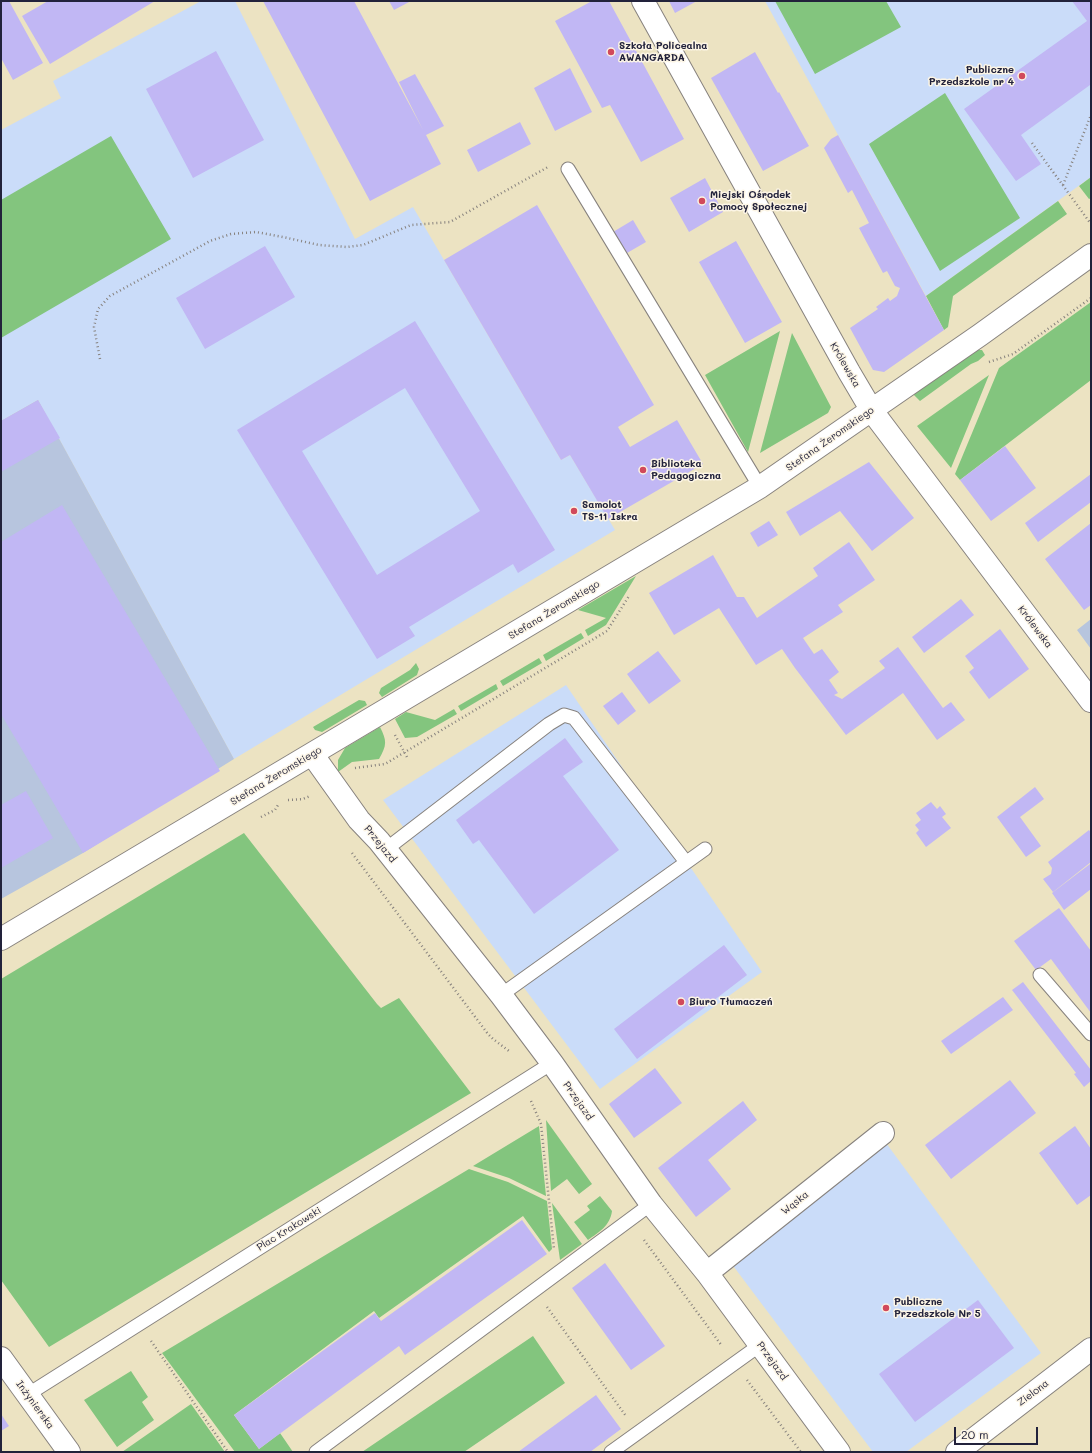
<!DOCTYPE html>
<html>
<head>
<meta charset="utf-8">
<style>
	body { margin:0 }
	#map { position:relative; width:1092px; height:1453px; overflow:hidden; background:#ece3c2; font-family:Mali,sans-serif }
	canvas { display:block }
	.frame { position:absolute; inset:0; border:2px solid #22223b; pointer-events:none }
	.scale { position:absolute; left:954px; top:1427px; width:84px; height:18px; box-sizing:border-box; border:2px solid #22223b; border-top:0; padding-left:5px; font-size:12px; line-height:14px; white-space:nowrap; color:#22223b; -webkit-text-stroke:3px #fcf5e5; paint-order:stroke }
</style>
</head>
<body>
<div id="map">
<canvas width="1092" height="1453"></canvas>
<div class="frame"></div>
<div class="scale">20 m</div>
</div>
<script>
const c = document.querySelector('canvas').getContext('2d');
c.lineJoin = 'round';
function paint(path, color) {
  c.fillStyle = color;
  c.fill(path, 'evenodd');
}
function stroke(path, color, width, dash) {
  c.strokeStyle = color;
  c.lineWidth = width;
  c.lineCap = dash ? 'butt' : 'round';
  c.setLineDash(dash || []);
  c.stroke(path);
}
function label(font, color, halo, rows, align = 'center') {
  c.font = font + ' Mali,sans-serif';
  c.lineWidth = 3;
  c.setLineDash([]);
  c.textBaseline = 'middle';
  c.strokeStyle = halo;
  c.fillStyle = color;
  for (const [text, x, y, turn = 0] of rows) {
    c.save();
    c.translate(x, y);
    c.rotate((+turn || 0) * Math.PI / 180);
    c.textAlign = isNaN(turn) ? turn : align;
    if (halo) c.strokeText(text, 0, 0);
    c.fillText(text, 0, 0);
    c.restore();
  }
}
paint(new Path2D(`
	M201 1H235L355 239 413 207 561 460 570 455 615 530 234 759 38 400 1 421V130L61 98 53 81Z
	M765 1H1091V177L926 296Z
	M566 685 762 972 600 1089 383 800Z
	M886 1143 1041 1353 906 1452H873L731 1263Z`), '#cadcf9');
paint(new Path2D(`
	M38 400 234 759 83 853 1 899V421Z
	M1091 619V649L1077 630Z`), '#b7c5de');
paint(new Path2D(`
	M775 1H886L901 27 815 74Z
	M945 93 1020 218 940 271 869 144Z
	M111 136 171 239 1 338V200Z
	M1091 177V198L1089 199 1079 186Z
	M1058 201 1067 214 953 296 948 327 944 330 926 296Z
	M1091 302V380L960 480 955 474 999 368Z
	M780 331 748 452 705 375Z
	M792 333 831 407 828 413 760 453Z
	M974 350H982L985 355 978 361 971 364 920 401 913 394Z
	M989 375 951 468 917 426Z
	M636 576 606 625 588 636 585 630 606 618 578 610Z
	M581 633 584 638 546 661 543 655Z
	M539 658 542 663 503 686 500 681Z
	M416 663 419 669 417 675 382 697 379 693 381 688 410 670Z
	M496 684 498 689 461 711 458 706Z
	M359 700 365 701 367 705 322 732 315 730 313 727Z
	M454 709 457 714 417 737 405 738 395 719 406 712 435 720Z
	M380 727C387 741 387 745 379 759L352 762 338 772V760L345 748Z
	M244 833 377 1004 381 1008 399 998 471 1093 49 1347 1 1280V979Z
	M546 1120 592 1184 579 1194 567 1179 551 1191Z
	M539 1126 546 1196 509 1178 473 1166Z
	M469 1169 508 1182 547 1201 552 1249 549 1252 523 1216 379 1318 374 1311 234 1415 259 1449 280 1433 293 1452H235L162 1353Z
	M600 1196 612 1211C610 1226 599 1232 588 1240L574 1222 590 1210 587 1206Z
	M552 1203 582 1244 560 1260Z
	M533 1336 565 1383 464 1452H362Z
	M131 1371 148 1397 142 1402 154 1420 117 1447 84 1400Z
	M191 1404 225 1452H122Z`), '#83c57e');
paint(new Path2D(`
	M1 1H9L43 63 13 80 1 58Z
	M48 1H155L50 64 22 16Z
	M263 1H354L423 130 399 82 415 74 444 126 426 135 441 164 370 201Z
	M389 1H411L394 10Z
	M592 1H609L684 139 641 162 610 105 602 108 555 21Z
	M669 1H697L675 13Z
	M1072 1H1091V86L1090 85 1021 135 1041 164 1016 181 964 109 1087 21Z
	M216 51 264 140 193 178 146 89Z
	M755 52 778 93 779 92 809 146 763 171 711 78Z
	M570 68 592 112 555 131 534 88Z
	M520 122 531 144 478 172 467 150Z
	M838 135 944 330 884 372 873 370 850 328 878 309 876 307 888 298 890 301 897 296 900 288 895 286 887 271 883 273 859 228 869 223 852 190 848 193 824 148 831 139Z
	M705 178 723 212 689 232 670 198Z
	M537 205 654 405 618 427 630 447 677 420 703 464 608 519 570 455 561 460 444 260Z
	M633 220 646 242 627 253 613 232Z
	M736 241 782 322 745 343 699 262Z
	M265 246 295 297 205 349 176 298Z
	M415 321 555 550 518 573 513 564 409 627 415 636 377 659 237 430ZM405 388 480 511 377 575 302 451Z
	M38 400 60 438 1 472V421Z
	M1005 446 1036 488 991 521 960 480Z
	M869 462 914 518 872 551 840 511 800 536 786 512Z
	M1091 474V502L1038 542 1025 523Z
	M62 505 220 771 83 853 1 714V542Z
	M769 521 778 535 758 547 750 533Z
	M1091 523V605L1084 610 1045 559Z
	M849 542 875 580 838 605 843 612 803 638 814 654 822 649 839 672 829 680 838 693 834 695 842 699 885 668 879 661 898 647 943 708 951 702 965 720 937 740 903 693 846 735 795 668 782 649 756 665 719 608 674 635 649 593 713 555 737 597H744L757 618 818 576 813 568Z
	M961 599 974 615 924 653 912 637Z
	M1000 629 1029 669 989 699 969 672 974 668 965 656Z
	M658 651 681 681 649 704 627 674Z
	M622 692 636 711 618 725 603 706Z
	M565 738 583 762 563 776 619 850 534 914 479 840 473 844 456 820Z
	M1035 787 1044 799 1020 817 1041 846 1026 857 997 817Z
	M26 791 53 838 1 868V805Z
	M931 802 937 809 940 806 946 814 942 817 951 828 926 847 916 833 919 830 915 825 921 820 916 813Z
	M1089 830 1091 833V862L1053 892 1043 879 1051 874 1052 868 1048 862Z
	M1090 864 1091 889 1064 910 1052 893Z
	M1059 908 1091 951V1013L1051 959 1036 970 1014 941Z
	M724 945 747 975 637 1059 614 1029Z
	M1023 982 1091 1070V1081L1084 1087 1074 1074 1076 1073 1012 990Z
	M1003 997 1013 1010 951 1054 941 1041Z
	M655 1068 682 1103 634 1138 609 1104Z
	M1010 1080 1036 1113 951 1179 925 1145Z
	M743 1101 757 1120 708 1160 731 1189 696 1217 658 1168Z
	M1075 1126 1091 1149V1195L1077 1205 1039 1153Z
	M522 1220 547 1254 405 1355 399 1346 259 1449 234 1415 375 1313 381 1321Z
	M605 1263 665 1346 631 1370 572 1288Z
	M978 1300 1014 1348 915 1422 879 1374Z
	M596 1395 621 1429 590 1452H518Z
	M1 1414 9 1426 1 1431Z`), '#c1b7f4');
const lane = new Path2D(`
	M568 169 760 487
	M385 850 549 724 564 715 574 718 686 862
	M1040 975 1091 1034
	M501 995 705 849
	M27 1395 552 1063
	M316 1452 651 1204
	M611 1452 760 1345`);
const street = new Path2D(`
	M643 1 849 372 872 411 1091 701
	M312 754 359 820 379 841 501 995 552 1063 651 1204 707 1273 839 1452
	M1 939 760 487 980 335 1091 255
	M707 1273 883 1133
	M1 1358 69 1452
	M957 1452 1091 1349`);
stroke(lane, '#87827e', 15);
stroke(street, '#87827e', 24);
stroke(new Path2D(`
	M1032 143 1091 224
	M1063 185 1091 115
	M100 359 94 327 98 309 110 296 210 241 231 234 256 232 283 237 319 245 347 247 363 245 411 225 450 222 548 167
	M989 362 1013 354 1091 298
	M395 735 408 759
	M355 768 385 764 607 631 629 596
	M288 800 303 799 310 796
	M261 817 275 810 278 805
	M352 853 488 1034 493 1039 509 1051
	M531 1101 541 1124 554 1249
	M644 1240 722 1346
	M547 1307 626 1416
	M151 1341 228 1452
	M747 1380 801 1452`), '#87827e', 2.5, [1, 3]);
stroke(lane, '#fff', 13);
stroke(street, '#fff', 22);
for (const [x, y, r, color] of [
	[611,52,4,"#d1495b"],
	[1022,76,4,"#d1495b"],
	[702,201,4,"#d1495b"],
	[643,470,4,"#d1495b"],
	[574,511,4,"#d1495b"],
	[681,1002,4,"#d1495b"],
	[886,1308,4,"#d1495b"]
]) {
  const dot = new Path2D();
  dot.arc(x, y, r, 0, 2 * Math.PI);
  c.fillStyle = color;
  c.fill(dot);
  stroke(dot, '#fcf5e5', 1.5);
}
label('bold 10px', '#22223b', '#fcf5e5', [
	["Szkoła Policealna",619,46],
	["AWANGARDA",619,58],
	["Publiczne",1014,70,"right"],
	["Przedszkole nr 4",1014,82,"right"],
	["Miejski Ośrodek",710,195],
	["Pomocy Społecznej",710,207],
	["Biblioteka",651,464],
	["Pedagogiczna",651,476],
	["Samolot",582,505],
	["TS-11 Iskra",582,517],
	["Biuro Tłumaczeń",689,1002],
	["Publiczne",894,1302],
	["Przedszkole Nr 5",894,1314]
], 'left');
label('10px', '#22223b', '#fcf5e5', [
	["Królewska",845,365,60],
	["Stefana Żeromskiego",830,439,-35],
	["Stefana Żeromskiego",554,610,-31],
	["Królewska",1035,627,53],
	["Stefana Żeromskiego",276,776,-31],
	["Przejazd",380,844,51],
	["Przejazd",578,1101,55],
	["Wąska",795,1203,-38],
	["Plac Krakowski",289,1229,-32],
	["Przejazd",772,1361,54],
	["Zielona",1033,1393,-37],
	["Inżynierska",35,1405,54]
]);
</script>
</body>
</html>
